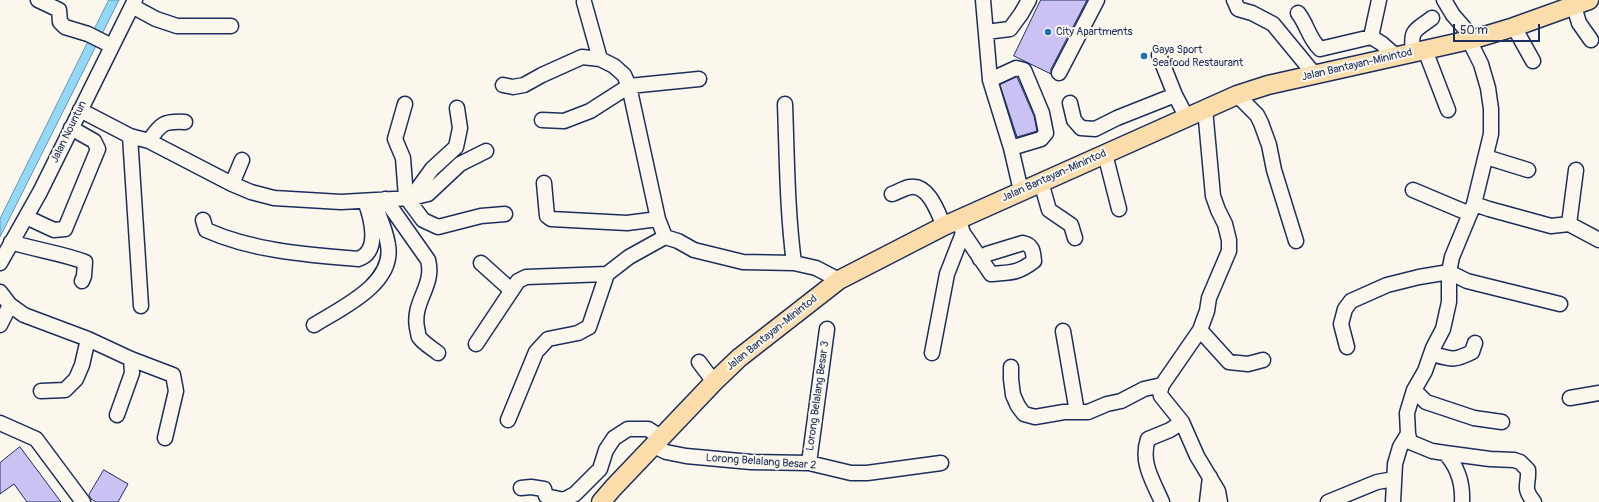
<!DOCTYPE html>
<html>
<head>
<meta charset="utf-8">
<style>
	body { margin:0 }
	#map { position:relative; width:1599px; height:502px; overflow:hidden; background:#fbf7ec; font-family:Pangolin,sans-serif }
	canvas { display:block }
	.scale { position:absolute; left:1453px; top:24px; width:87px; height:18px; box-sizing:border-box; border:2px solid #1b2f5e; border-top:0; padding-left:5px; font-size:12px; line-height:14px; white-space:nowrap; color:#1b2f5e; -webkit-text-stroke:3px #fbf7ec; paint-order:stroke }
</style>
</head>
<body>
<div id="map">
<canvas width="1599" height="502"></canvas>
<div class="scale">50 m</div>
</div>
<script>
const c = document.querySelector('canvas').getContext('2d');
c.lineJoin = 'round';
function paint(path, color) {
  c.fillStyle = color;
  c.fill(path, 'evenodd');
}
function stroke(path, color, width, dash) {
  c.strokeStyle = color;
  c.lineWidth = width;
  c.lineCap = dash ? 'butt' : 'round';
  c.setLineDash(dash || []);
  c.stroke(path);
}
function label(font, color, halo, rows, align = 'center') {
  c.font = font + ' Pangolin,sans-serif';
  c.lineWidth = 4;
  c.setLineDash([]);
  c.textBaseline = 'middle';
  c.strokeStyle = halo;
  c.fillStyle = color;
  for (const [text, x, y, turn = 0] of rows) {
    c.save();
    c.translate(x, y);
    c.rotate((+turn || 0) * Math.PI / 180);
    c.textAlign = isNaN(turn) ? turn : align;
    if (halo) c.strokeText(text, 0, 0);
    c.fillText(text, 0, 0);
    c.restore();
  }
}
const water = new Path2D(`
	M109 0H119L0 237V219Z`);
paint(water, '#93d8f5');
stroke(water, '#6394b9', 1);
const building = new Path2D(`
	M1041 0H1087L1051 69V74L1014 56Z
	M1017 77 1034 116 1037 131 1017 137 1000 85Z
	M20 447 61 502H27L14 484 0 494V463Z
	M104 470 128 484 118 502H96L91 499 89 495Z`);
paint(building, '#cbc2f4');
stroke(building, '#1b2f5e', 1);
const minor = new Path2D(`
	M38 0 59 10 60 22 65 27 88 34 112 46
	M983 0 990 80 1011 148 1021 191
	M1234 0 1238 9 1252 13 1273 24 1315 75
	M1444 0 1453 15 1474 39
	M584 2 600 59
	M132 6 156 19 177 26H231
	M1574 6 1579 23 1591 40
	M1298 13C1307 24 1309 39 1320 49L1371 37 1381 43 1396 56
	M1514 27 1533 61
	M986 32 1010 29 1021 14 1029 0
	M1371 37 1379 0
	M1425 50 1448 110
	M1413 52C1410 29 1415 31 1432 18
	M1159 55 1175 95 1187 118
	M1059 73 1097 0
	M990 80 1016 68 1024 70 1042 113 1046 133 1041 139 1011 148
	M503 85 513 87 524 85 542 75 582 57 600 59 614 66 624 75 629 86 658 219 665 237 678 241 694 250 743 262 794 263 816 268 839 280
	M1237 95 1257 115 1261 123 1269 145 1274 170 1296 241
	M1070 103 1074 120 1081 128 1095 129 1117 118 1175 95
	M405 104 395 139 403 158 406 197 423 220 438 227 481 216 505 214
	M785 104C787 157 787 210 794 263
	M1205 109 1213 196 1218 210 1225 224 1229 240V251L1209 298 1207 311 1200 330 1162 385 1160 392 1161 396 1182 422 1197 456 1218 491 1220 502
	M80 110 130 136 149 141 232 184 251 192 274 198 341 202 411 198 428 194 460 164 486 151
	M542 120 564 121 590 111 629 86 699 79
	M130 136 141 306
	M149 141C161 123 164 121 185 122
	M1105 154 1119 209
	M1486 157 1528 170
	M1041 182 1049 210 1071 225 1075 238
	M544 183 547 216 551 219 627 223 658 219
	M232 184 242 160
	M1413 190 1470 214
	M892 194C898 192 904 188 910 187 929 184 938 213 944 226
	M411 198 432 169 456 147 460 128 457 108
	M385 199 428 260C435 286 412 301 417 328 418 331 418 335 419 337 424 344 432 348 438 353
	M1474 204 1489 209 1551 226 1569 224 1576 170
	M26 217 54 230 65 229 98 149 94 141 71 128
	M203 220 206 230C253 251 307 255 358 259 381 252 371 217 365 201
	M1569 224 1599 240
	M963 233 991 274C1011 272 1017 274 1034 261 1033 252 1033 245 1023 243L987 254 980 259
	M11 242C36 250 61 253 85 262L84 276 82 281
	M0 263 40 192 135 0
	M481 263 511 290
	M0 292 10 305 24 315 88 339 131 359 173 375 176 391 165 438
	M0 325 10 305
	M314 325C341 308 395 284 388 245 386 231 380 218 375 205
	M1200 330 1229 362 1248 364 1263 360
	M1063 331 1077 412
	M476 344 518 281 526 277 607 274
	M1347 347 1341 324 1345 309 1351 301 1387 285 1419 277 1449 272 1467 281 1491 287 1560 304
	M1433 348 1436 355C1453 360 1456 360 1472 352L1475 343
	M932 353 947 274 963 233 961 227
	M699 362 714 382
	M1011 367V379L1013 395 1018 406 1024 414 1035 417 1064 412H1088L1107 404 1121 401 1144 389 1162 385
	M1414 390 1426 402 1474 418 1502 422
	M41 391 65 390 76 379 82 365 88 339
	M1570 398 1599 393
	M117 415 132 373 131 359
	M508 420 536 352 548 339 578 333 589 327 607 274 629 257 665 237
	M0 423 36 439 83 502
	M1408 434 1410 442 1432 451 1445 453 1490 459 1514 460 1520 462 1528 470C1529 486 1522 487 1534 502
	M654 446 666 452 686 456 751 462 809 463 851 473H867L941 463
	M1445 453C1458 467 1463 483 1462 502
	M809 463 827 329
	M521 488 531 487 544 489 546 496 564 500 575 494 600 469 606 450 614 438 628 429H648L662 438
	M1162 502C1153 481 1140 462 1148 439L1170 430 1182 422
	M1207 502 1210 477
	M1328 502 1377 482 1394 479
	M1393 502 1395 464 1400 447 1408 434 1407 413 1414 390 1425 371 1433 348 1443 329 1449 302V272L1452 257 1474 204 1491 134V109L1488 88 1481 64 1469 40`);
const major = new Path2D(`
	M601 502 613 488 714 382 739 358 839 280 944 226 1237 95 1268 85 1474 39 1514 27 1589 0`);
stroke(minor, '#1b2f5e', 17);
stroke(major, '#1b2f5e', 21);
stroke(minor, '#fbf7ec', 14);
stroke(major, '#faddab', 18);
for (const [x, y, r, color] of [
	[1048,32,4,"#1f6fb2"],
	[1144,56,4,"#1f6fb2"]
]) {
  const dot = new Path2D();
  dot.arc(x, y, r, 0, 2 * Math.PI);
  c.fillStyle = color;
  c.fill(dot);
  stroke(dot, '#fbf7ec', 1.5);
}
label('11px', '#1b2f5e', '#fbf7ec', [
	["City Apartments",1056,32],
	["Gaya Sport",1152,50],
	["Seafood Restaurant",1152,63]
], 'left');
label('11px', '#1b2f5e', '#fbf7ec', [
	["Jalan Bantayan-Minintod",1357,65,-13],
	["Jalan Nountun",69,132,-64],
	["Jalan Bantayan-Minintod",1054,176,-24],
	["Jalan Bantayan-Minintod",772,333,-39],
	["Lorong Belalang Besar 3",818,396,-82],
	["Lorong Belalang Besar 2",761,462,4]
]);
</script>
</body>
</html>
